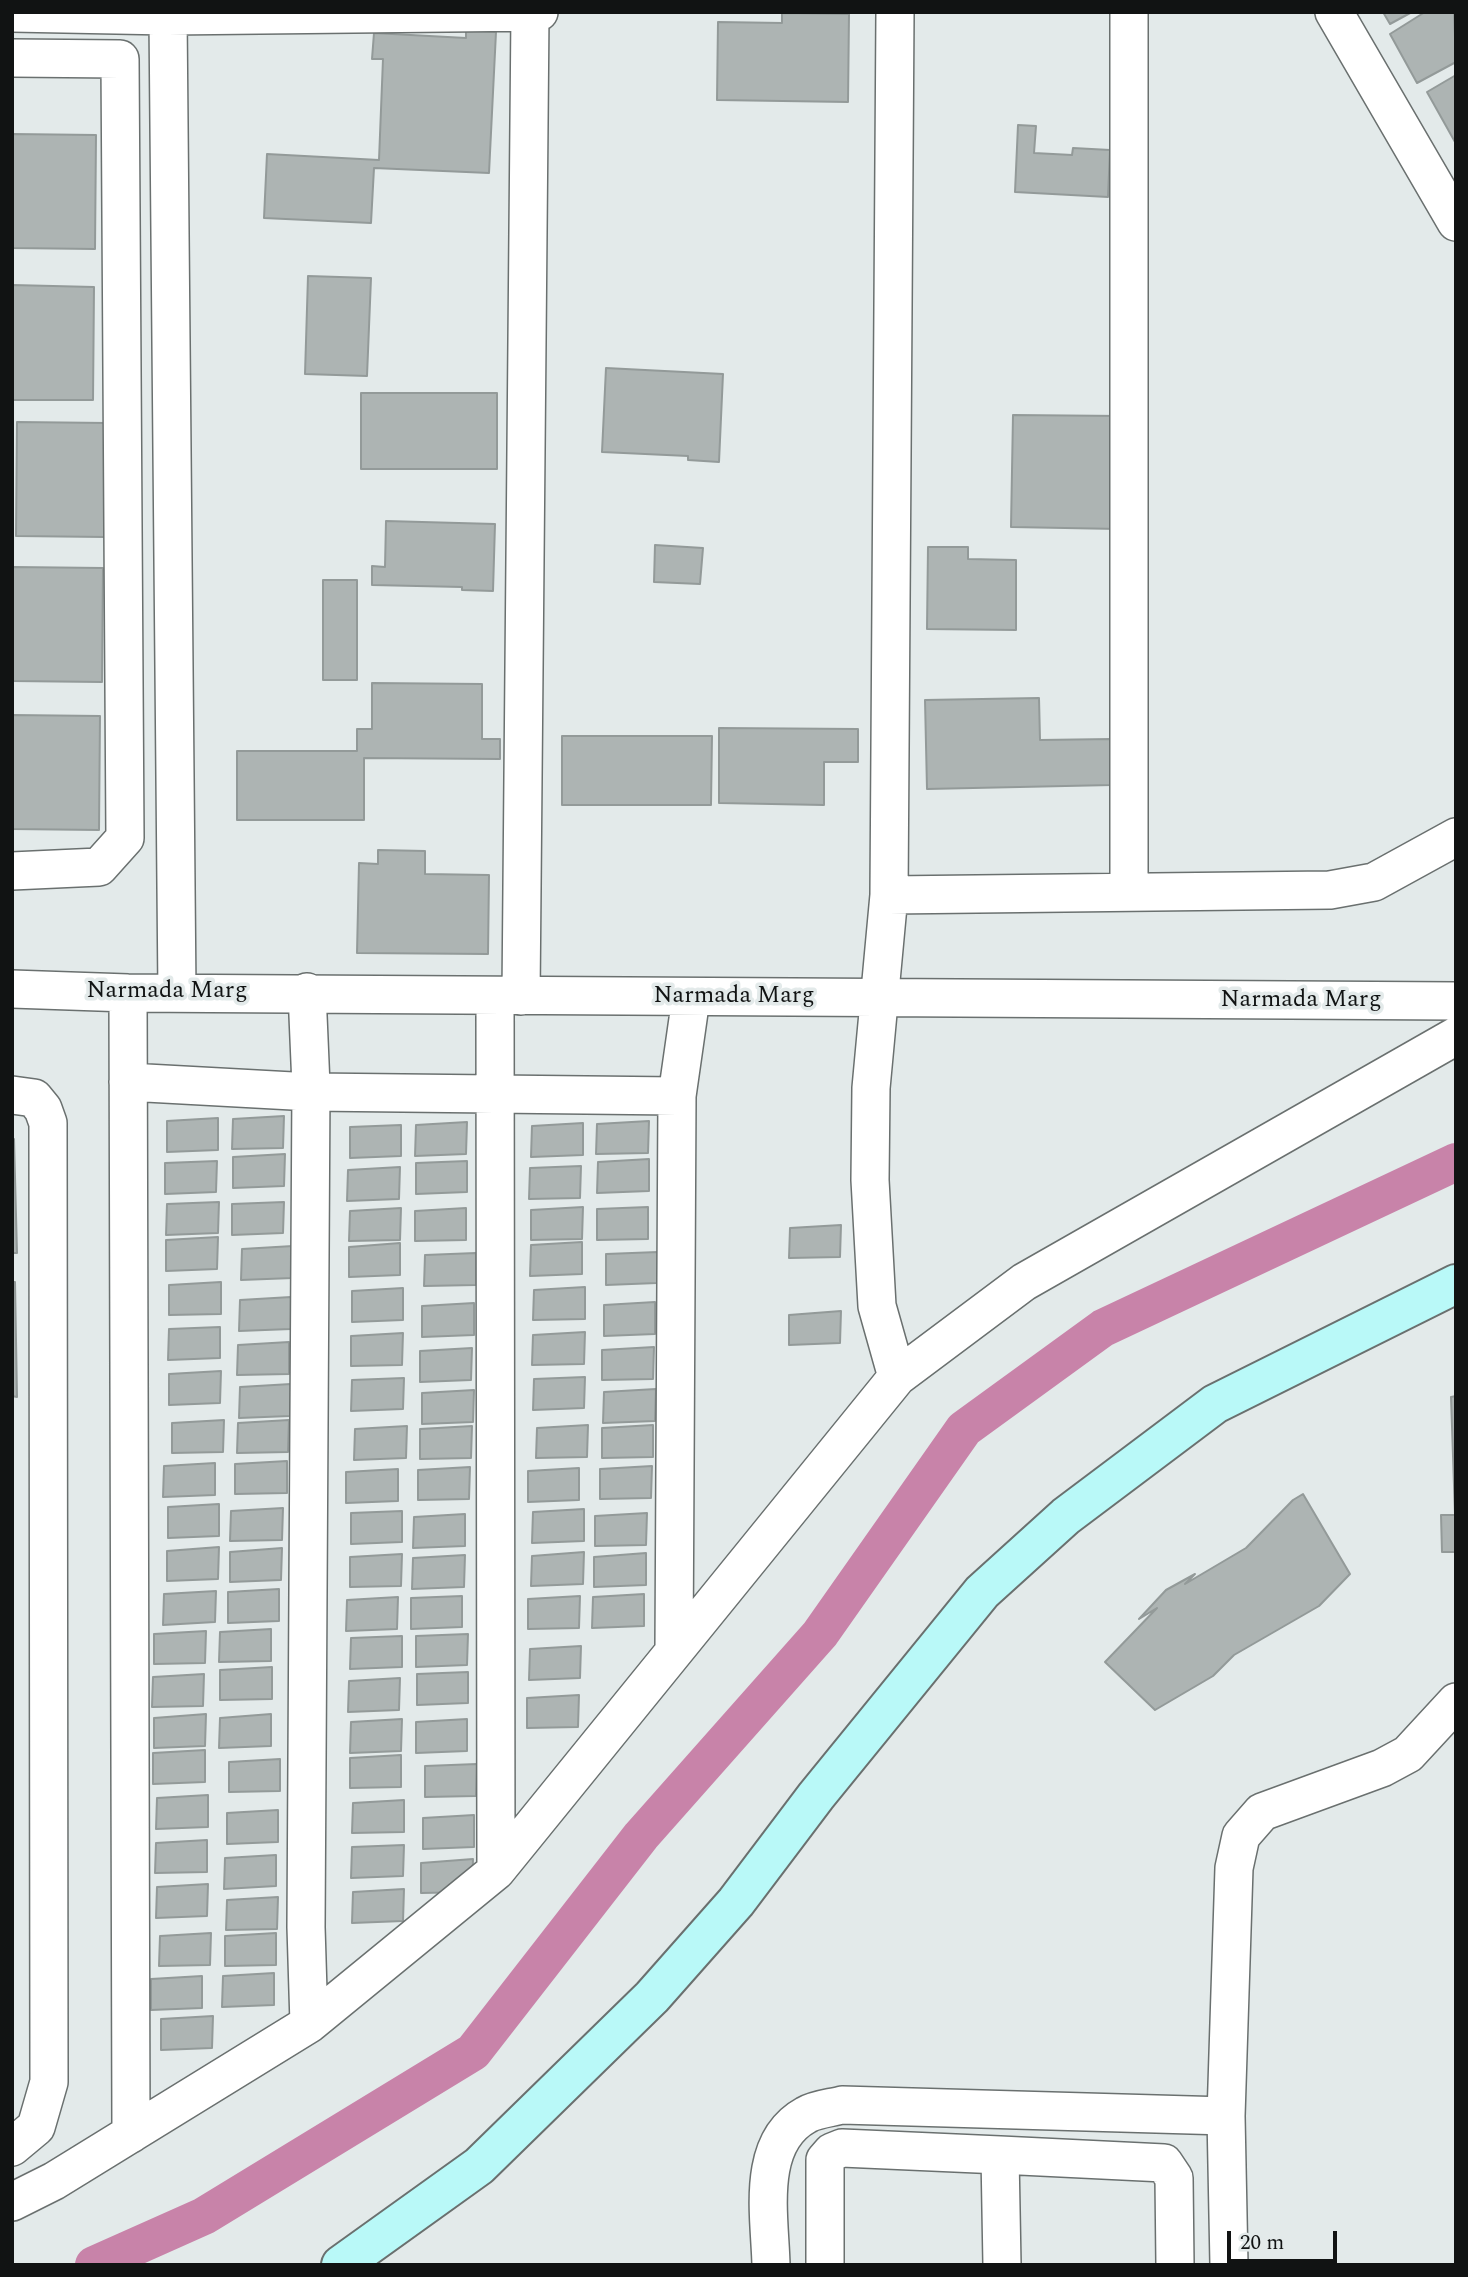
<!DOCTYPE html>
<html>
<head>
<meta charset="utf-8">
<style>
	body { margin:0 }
	#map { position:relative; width:1468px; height:2277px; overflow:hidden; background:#e3eaea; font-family:Spectral,serif }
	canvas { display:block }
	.frame { position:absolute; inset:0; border:14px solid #111313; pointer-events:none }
	.scale { position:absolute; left:1227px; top:2231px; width:110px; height:32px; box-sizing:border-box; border:4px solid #111313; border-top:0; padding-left:9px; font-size:21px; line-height:24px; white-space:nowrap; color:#111313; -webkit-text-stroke:5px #e3eaea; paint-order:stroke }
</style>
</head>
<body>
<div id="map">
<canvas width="1468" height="2277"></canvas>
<div class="frame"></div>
<div class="scale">20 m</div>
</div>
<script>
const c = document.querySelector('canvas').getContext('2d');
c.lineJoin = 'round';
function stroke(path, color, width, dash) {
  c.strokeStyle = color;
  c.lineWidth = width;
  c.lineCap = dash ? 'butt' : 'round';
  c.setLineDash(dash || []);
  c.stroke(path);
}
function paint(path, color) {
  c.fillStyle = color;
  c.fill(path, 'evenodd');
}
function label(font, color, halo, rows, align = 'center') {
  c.font = font + ' Spectral,serif';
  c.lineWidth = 7;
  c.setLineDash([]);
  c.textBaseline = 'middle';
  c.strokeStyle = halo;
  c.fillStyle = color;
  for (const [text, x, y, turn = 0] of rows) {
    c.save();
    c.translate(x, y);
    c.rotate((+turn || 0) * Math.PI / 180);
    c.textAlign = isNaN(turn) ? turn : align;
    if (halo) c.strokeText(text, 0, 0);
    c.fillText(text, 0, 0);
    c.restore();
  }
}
stroke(new Path2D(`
	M94 2265 204 2216 473 2052 641 1836 820 1634 964 1429 1103 1328 1456 1162`), '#c883a9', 38);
const building = new Path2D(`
	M1383 12H1412L1390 24Z
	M1425 12H1454L1456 62 1417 83 1390 34Z
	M782 13 849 14 848 102 717 100 718 22 782 23Z
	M466 30 496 32 489 173 374 168 371 223 264 218 267 154 379 160 383 59H372L374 33 466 38Z
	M1456 75V141L1455 142 1427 92Z
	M1018 125 1036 126 1034 153 1072 155 1073 148 1110 150 1108 197 1015 192Z
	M12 134 96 135 95 249 12 248Z
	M308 276 371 278 367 376 305 374Z
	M12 285 94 287 93 400H12Z
	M606 368 723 374 719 462 688 460V456L602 452Z
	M361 393H497V469H361Z
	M1013 415 1121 416 1119 529 1011 527Z
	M17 422 107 423 105 537 16 536Z
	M386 521 495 524 493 591 462 590V587L372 585V566L385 567Z
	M655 545 703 548 700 584 654 582Z
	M928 547H968V559L1016 560V630L927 629Z
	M13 567 103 568 102 682 12 681Z
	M323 580H357V680H323Z
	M372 683 482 684V739H500V759L364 758V820H237V751H357V729H372Z
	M1039 698 1040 740 1112 739V785L927 789 925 700Z
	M12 715 100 716 99 830 12 829Z
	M719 728 858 729V762H824V805L719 803Z
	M562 736H712L711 805H562Z
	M378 850 425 851V874L489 875 488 954 357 953 359 863 378 864Z
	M284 1116 283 1148 232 1149 233 1119Z
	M218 1118V1150L167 1152V1121Z
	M649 1121 648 1153 596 1154 597 1124Z
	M467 1122 466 1154 415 1156 416 1125Z
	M583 1123V1155L531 1157 532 1126Z
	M401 1125V1156L350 1158V1127Z
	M12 1139H14L17 1253H12Z
	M285 1154 284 1186 233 1188V1157Z
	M649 1159V1191L597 1193 598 1162Z
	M217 1161 216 1192 165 1194V1163Z
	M467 1161V1192L416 1194V1163Z
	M581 1166 580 1198 529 1199 530 1168Z
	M400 1167 399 1199 347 1201 348 1170Z
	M219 1202 218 1233 166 1235 167 1204Z
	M284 1202 283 1233 232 1235V1204Z
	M583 1207 582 1239 531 1240V1210Z
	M648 1207V1239L597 1240V1209Z
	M401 1208 400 1240 349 1241 350 1211Z
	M466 1208V1240L415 1241V1211Z
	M841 1225 840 1257 789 1258 790 1228Z
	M218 1237 217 1269 166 1271V1240Z
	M582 1242V1274L530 1276 531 1245Z
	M400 1243V1275L349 1277V1247Z
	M293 1246V1278L241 1280 242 1249Z
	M658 1252 657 1283 606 1285V1254Z
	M476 1253V1285L424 1286 425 1255Z
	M12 1282H15L17 1397 12 1396Z
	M221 1282V1314L169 1315V1285Z
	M585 1287V1319L533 1320 534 1290Z
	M403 1288V1320L352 1322V1291Z
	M291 1297V1329L239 1331 240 1300Z
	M655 1302V1334L604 1336V1305Z
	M474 1303V1335L422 1337V1306Z
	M841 1311 840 1343 789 1345V1315Z
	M220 1327V1358L168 1360 169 1329Z
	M585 1332 584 1364 532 1365 533 1335Z
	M403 1333 402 1365 351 1366V1336Z
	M289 1342V1374L237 1375 238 1345Z
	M654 1347 653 1379 602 1380V1350Z
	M472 1348 471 1380 420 1382V1351Z
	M221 1371 220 1403 169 1405V1374Z
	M585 1377 584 1408 533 1410 534 1379Z
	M404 1378 403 1409 351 1411 352 1380Z
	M291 1384 290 1416 239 1418 240 1387Z
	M656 1389 655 1421 603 1423 604 1392Z
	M474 1390 473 1422 422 1424V1393Z
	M1456 1396V1552H1442L1441 1515H1455L1451 1397Z
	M224 1420 223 1452 172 1453V1423Z
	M289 1420 288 1452 237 1453 238 1423Z
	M588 1425 587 1457 536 1458 537 1428Z
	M653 1425V1457L602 1458V1428Z
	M407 1426 406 1458 354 1460 355 1429Z
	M472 1426 471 1458 420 1459V1429Z
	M287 1461V1493L235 1494V1464Z
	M215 1463V1495L163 1497 164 1466Z
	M652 1466 651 1498 600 1499V1469Z
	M470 1467 469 1499 418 1500V1470Z
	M579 1468V1500L528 1502V1471Z
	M398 1469V1501L346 1503V1472Z
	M1303 1494 1350 1574 1319 1606 1234 1655 1213 1676 1155 1710 1105 1662 1157 1608 1139 1619 1166 1590 1195 1574 1185 1584 1246 1548 1293 1500Z
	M219 1504V1536L168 1538V1507Z
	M283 1508 282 1540 230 1541 231 1511Z
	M584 1509V1541L532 1543 533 1512Z
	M402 1511V1542L351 1544V1513Z
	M647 1513 646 1545 595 1546V1516Z
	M465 1514V1546L413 1548 414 1517Z
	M219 1547 218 1579 167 1581V1551Z
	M282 1548 281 1580 230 1582V1552Z
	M584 1552 583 1584 531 1586 532 1556Z
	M646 1553V1585L594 1587V1557Z
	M402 1554 401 1586 350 1587V1557Z
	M465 1555 464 1587 412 1589 413 1558Z
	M279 1589V1621L228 1623V1592Z
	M216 1591 215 1622 163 1625 164 1594Z
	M644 1594V1626L592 1628 593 1597Z
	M462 1596V1627L411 1629V1598Z
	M580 1596 579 1628 528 1629V1599Z
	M398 1597 397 1629 346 1631 347 1600Z
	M271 1629V1661L219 1662 220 1632Z
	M206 1631 205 1663 154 1664V1634Z
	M468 1634 467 1665 416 1667V1636Z
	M402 1636V1667L350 1669 351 1638Z
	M581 1646 580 1678 529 1680 530 1649Z
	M272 1667V1699L220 1700V1670Z
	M468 1672V1703L417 1705V1674Z
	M204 1674 203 1706 152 1707 153 1677Z
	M400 1678 399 1710 348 1712 349 1681Z
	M579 1695 578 1727 527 1728V1698Z
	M206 1714 205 1746 154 1748V1718Z
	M271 1714V1746L219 1748 220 1718Z
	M402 1719 401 1751 350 1753 351 1722Z
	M467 1719V1751L416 1753V1722Z
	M205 1750V1782L153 1784V1753Z
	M401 1755V1787L350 1788V1758Z
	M280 1759V1791L229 1792V1762Z
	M477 1764 476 1796 425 1797V1766Z
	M208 1795V1827L156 1829 157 1798Z
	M404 1800V1832L352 1833 353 1803Z
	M278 1810V1842L227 1844V1813Z
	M474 1815V1847L423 1849V1818Z
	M207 1840V1872L155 1873 156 1843Z
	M404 1845 403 1876 351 1878 352 1847Z
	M276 1855V1886L224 1889 225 1858Z
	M473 1859 472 1892 421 1893V1863Z
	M208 1884 207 1916 156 1918 157 1887Z
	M404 1889 403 1921 352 1923 353 1892Z
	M278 1897 277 1929 226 1930 227 1900Z
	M211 1933 210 1965 159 1966 160 1936Z
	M276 1933V1965L225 1966V1936Z
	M274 1973V2005L222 2007 223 1976Z
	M202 1976V2008L151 2010V1979Z
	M213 2016 212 2048 161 2050V2019Z`);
paint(building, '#adb4b3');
stroke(building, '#939a99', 2);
const street = new Path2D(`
	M895 12 889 895 871 1088 870 1180 877 1306 897 1377
	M1129 12V891
	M1334 12 1456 222
	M12 13 168 16 539 12
	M168 16 177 993
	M12 58 120 59 125 838 99 867 12 871
	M889 895 1330 890 1374 882 1456 837
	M12 989 128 993 1456 1001
	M307 992 311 1086 306 1927 309 2024
	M128 993 131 2134
	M521 996 530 13
	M128 1082 311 1092 677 1096
	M12 1095 34 1098 43 1109 48 1123 49 2082 36 2127 12 2147
	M674 1651 677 1096 691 998
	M496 1871 897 1377 1024 1282 1456 1036
	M12 2202 54 2181 309 2024 496 1871 495 996
	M771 2265C770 2217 755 2143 806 2115 816 2109 831 2108 842 2105L1226 2116
	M825 2265V2160L832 2152 842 2148 1000 2155
	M1002 2265 1000 2155 1164 2163 1174 2178 1175 2265
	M1229 2265 1226 2116 1234 1868 1241 1836 1262 1812 1382 1768 1408 1754 1456 1702`);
const secondary = new Path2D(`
	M341 2265 479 2166 652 1997 736 1902 816 1796 982 1592 1066 1516 1215 1404 1456 1284`);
stroke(street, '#6a706f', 40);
stroke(secondary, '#6a706f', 42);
stroke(street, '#fff', 37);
stroke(secondary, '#b9f9f8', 38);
label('24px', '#111313', '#e3eaea', [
	["Narmada Marg",167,992],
	["Narmada Marg",734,997],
	["Narmada Marg",1301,1001]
]);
</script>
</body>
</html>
